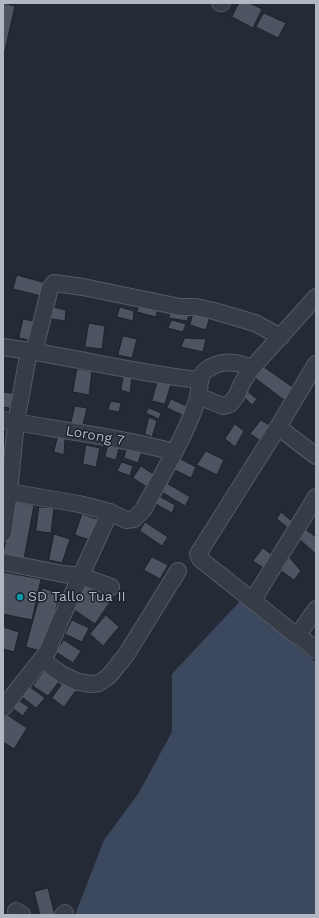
<!DOCTYPE html>
<html>
<head>
<meta charset="utf-8">
<style>
	body { margin:0 }
	#map { position:relative; width:319px; height:918px; overflow:hidden; background:#242b36; font-family:"Work Sans",sans-serif }
	canvas { display:block }
	.frame { position:absolute; inset:0; border:4px solid #b2b8c3; pointer-events:none }
</style>
</head>
<body>
<div id="map">
<canvas width="319" height="918"></canvas>
<div class="frame"></div>
</div>
<script>
const c = document.querySelector('canvas').getContext('2d');
c.lineJoin = 'round';
function paint(path, color) {
  c.fillStyle = color;
  c.fill(path, 'evenodd');
}
function stroke(path, color, width, dash) {
  c.strokeStyle = color;
  c.lineWidth = width;
  c.lineCap = dash ? 'butt' : 'round';
  c.setLineDash(dash || []);
  c.stroke(path);
}
function label(font, color, halo, rows, align = 'center') {
  c.font = font + ' "Work Sans",sans-serif';
  c.lineWidth = 3;
  c.setLineDash([]);
  c.textBaseline = 'middle';
  c.strokeStyle = halo;
  c.fillStyle = color;
  for (const [text, x, y, turn = 0] of rows) {
    c.save();
    c.translate(x, y);
    c.rotate((+turn || 0) * Math.PI / 180);
    c.textAlign = isNaN(turn) ? turn : align;
    if (halo) c.strokeText(text, 0, 0);
    c.fillText(text, 0, 0);
    c.restore();
  }
}
paint(new Path2D(`
	M241 600 316 662V915H75L104 840 138 794 172 732V674Z`), '#3b485d');
const building = new Path2D(`
	M3 3 15 6 3 59Z
	M239 3H249L262 9 253 28 232 17Z
	M264 13 286 23 278 38 256 27Z
	M17 275 49 284 45 297 13 289Z
	M140 303 158 306 156 317 137 312Z
	M49 306 66 310 65 321 46 318Z
	M120 307 134 311 133 321 117 317Z
	M171 307 190 312 187 321 169 318Z
	M194 311 210 316 206 330 190 325Z
	M23 319 37 322 34 341 19 338Z
	M172 320 186 324 183 332 168 328Z
	M89 323 105 326 102 349 85 347Z
	M123 336 137 339 132 358 118 355Z
	M185 338 206 339 203 352 181 347Z
	M264 367 294 388 284 400 255 378Z
	M77 369 92 371 89 395 73 392Z
	M124 373 132 376 130 393 121 390Z
	M158 380 171 384 165 404 152 401Z
	M246 390 257 399 252 405 242 395Z
	M3 392 17 394 15 409 3 407Z
	M171 399 191 408 187 417 167 408Z
	M111 401 121 403 119 412 108 410Z
	M75 406 87 408 83 425 71 423Z
	M149 408 161 413 159 419 146 413Z
	M149 417 157 421 152 437 145 434Z
	M261 420 273 427 263 442 250 434Z
	M235 424 244 431 235 447 225 439Z
	M58 436 65 439 64 455 54 452Z
	M109 442 120 445 116 460 105 457Z
	M128 444 143 448 138 463 124 458Z
	M86 445 100 448 96 467 83 464Z
	M206 451 224 460 217 475 197 465Z
	M179 458 196 467 191 478 173 469Z
	M122 462 133 466 130 476 117 471Z
	M141 466 155 475 147 487 133 478Z
	M165 482 190 497 185 506 160 491Z
	M159 496 175 505 172 513 154 503Z
	M14 501 34 505 24 559 3 555Z
	M39 507 54 508 51 533 36 531Z
	M281 512 294 523 289 529 277 519Z
	M82 514 100 520 93 541 75 535Z
	M145 522 168 537 162 546 140 531Z
	M305 529 316 537V554L299 539Z
	M54 534 70 539 62 563 49 560Z
	M263 548 276 558 268 571 253 561Z
	M152 557 168 565 160 579 144 570Z
	M289 557 301 571 294 580 280 570Z
	M3 572 41 579 32 620 3 614Z
	M85 585 110 602 95 624 70 607Z
	M42 588 60 593 45 652 26 647Z
	M106 615 119 627 103 646 90 634Z
	M72 620 89 628 82 642 65 634Z
	M3 627 19 632 14 652 3 649Z
	M64 640 81 651 73 663 56 652Z
	M46 668 61 679 48 696 33 686Z
	M65 680 77 689 64 707 52 698Z
	M30 687 45 698 36 708 22 697Z
	M18 700 29 707 23 716 12 708Z
	M6 714 27 728 14 749 3 742V719Z
	M48 888 55 915H40L34 892Z`);
paint(building, '#4c5561');
stroke(building, '#1e242d', 1);
const minor = new Path2D(`
	M220 3H222
	M3 347 29 351
	M34 352 50 288 54 283 83 287 180 307H196L214 311 255 323 281 337
	M316 364 278 427 198 554 200 559 297 636 298 635 316 609
	M198 396 223 406 230 404 237 395 242 383 251 369
	M3 420C60 430 118 437 174 452
	M278 427 316 456
	M3 491 79 504 110 512 126 520 134 519 143 510C160 478 180 446 193 412 196 405 198 398 199 391 200 383 199 377 205 371 218 360 237 360 251 369L316 297
	M3 533 9 492 16 422 29 351C86 360 142 374 200 380
	M3 562 63 574 81 576 111 587
	M253 600 316 497
	M298 635 316 650
	M42 660 63 675 78 682 92 684 99 683 109 676 126 655 178 571
	M3 708 48 651 60 621 110 512
	M16 911 22 915
	M63 915 65 913`);
stroke(minor, '#555b64', 18);
stroke(minor, '#373d47', 16);
for (const [x, y, r, color] of [
	[20,597,4,"#0f9aa8"]
]) {
  const dot = new Path2D();
  dot.arc(x, y, r, 0, 2 * Math.PI);
  c.fillStyle = color;
  c.fill(dot);
  stroke(dot, '#1c222b', 1.5);
}
label('14px', '#b2b8c3', '#1c222b', [
	["Lorong 7",95,436,10]
]);
label('14px', '#b2b8c3', '#1c222b', [
	["SD Tallo Tua II",28,597]
], 'left');
</script>
</body>
</html>
